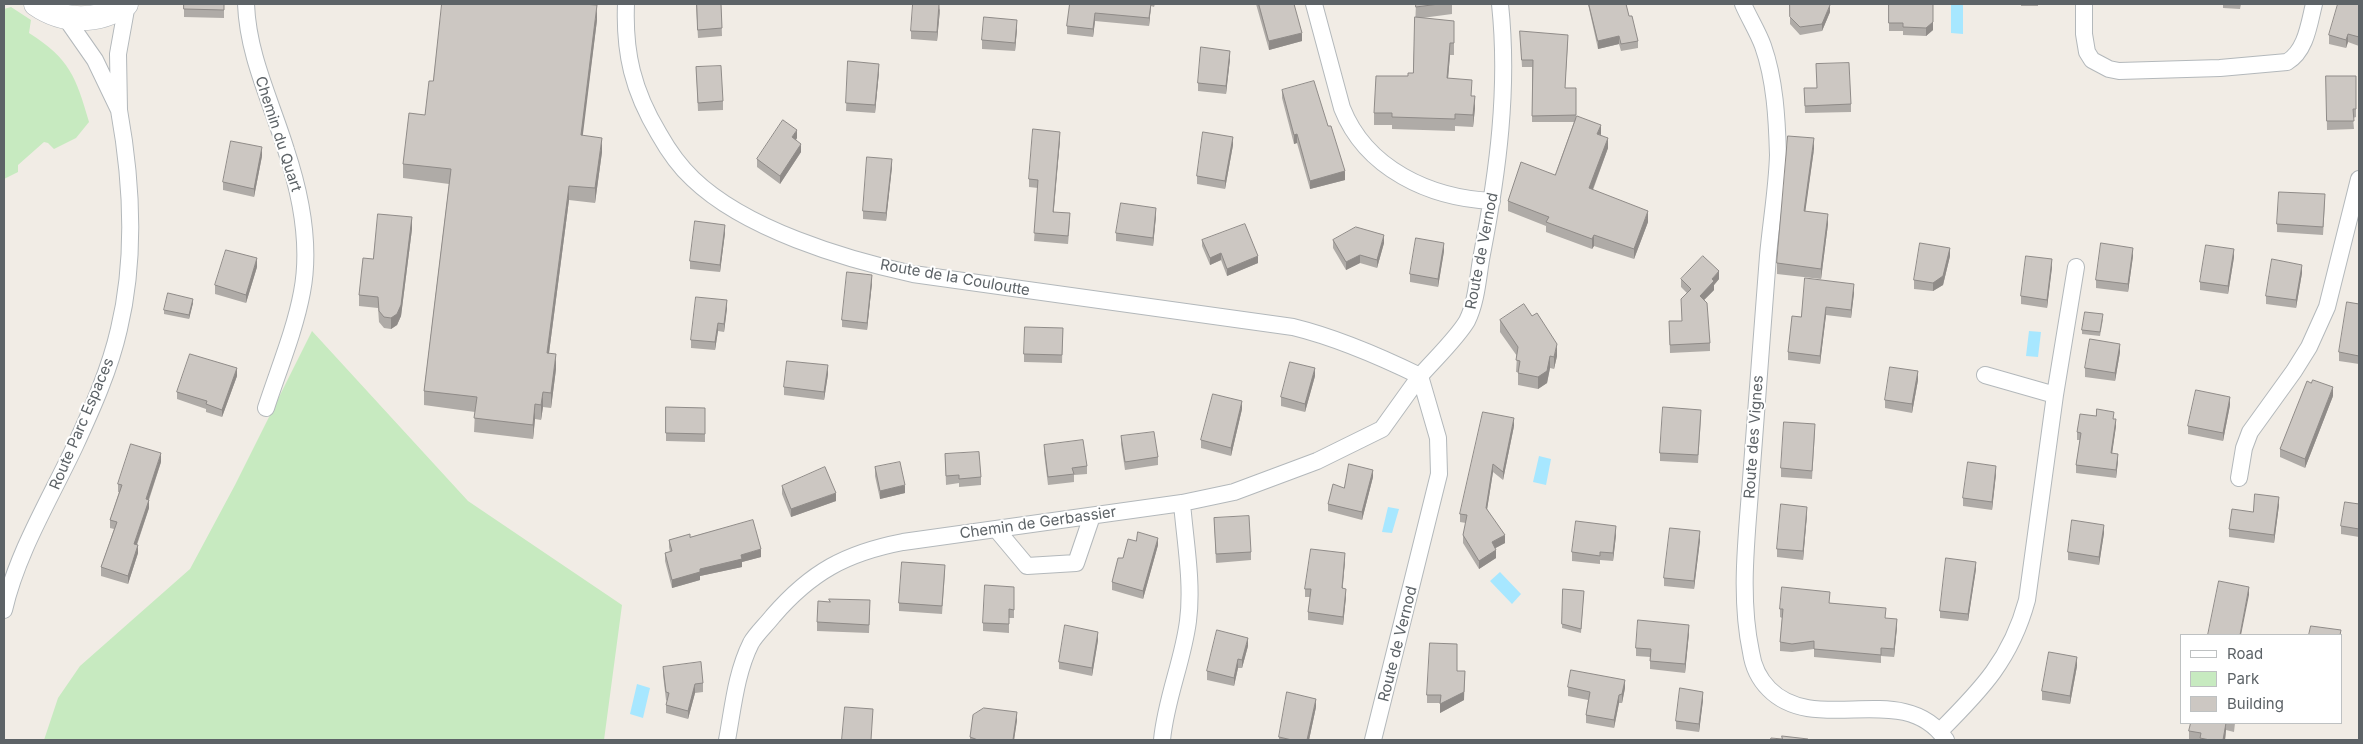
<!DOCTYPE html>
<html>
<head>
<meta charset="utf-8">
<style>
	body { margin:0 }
	#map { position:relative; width:2363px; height:744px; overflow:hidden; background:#f1ece5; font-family:Inter,sans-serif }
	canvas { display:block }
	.frame { position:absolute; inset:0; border:5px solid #5d6367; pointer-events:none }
	.legend { position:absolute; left:2180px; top:634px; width:162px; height:90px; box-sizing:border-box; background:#fff; border:1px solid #bec1c2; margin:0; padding:6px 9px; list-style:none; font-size:15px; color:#5d6367 }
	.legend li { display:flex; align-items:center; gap:10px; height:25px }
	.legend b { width:25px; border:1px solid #bec1c2 }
</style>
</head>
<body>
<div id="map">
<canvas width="2363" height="744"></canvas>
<div class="frame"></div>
<ul class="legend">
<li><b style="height:6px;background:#fff"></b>Road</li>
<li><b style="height:14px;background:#c7eac0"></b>Park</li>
<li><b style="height:14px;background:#ccc7c2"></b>Building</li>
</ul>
</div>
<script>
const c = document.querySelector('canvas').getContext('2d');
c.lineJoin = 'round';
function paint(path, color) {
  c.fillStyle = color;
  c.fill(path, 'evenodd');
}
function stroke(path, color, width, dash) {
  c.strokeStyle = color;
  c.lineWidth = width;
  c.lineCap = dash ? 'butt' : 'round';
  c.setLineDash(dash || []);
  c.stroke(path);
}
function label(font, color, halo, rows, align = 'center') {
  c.font = font + ' Inter,sans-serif';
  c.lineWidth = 4;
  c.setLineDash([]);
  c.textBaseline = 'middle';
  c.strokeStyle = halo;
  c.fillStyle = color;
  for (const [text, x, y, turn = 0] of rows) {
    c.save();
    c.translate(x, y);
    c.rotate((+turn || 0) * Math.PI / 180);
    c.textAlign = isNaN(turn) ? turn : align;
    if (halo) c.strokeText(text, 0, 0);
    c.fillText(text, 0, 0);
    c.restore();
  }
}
paint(new Path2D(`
	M11 7 31 20 29 33C70 59 76 77 89 122L76 138 54 149 48 143 44 142 18 165V172L4 179V9Z
	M312 331 468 501 622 605 604 740H44L58 698 80 666 190 569 235 485Z`), '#c7eac0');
paint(new Path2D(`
	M1951 5H1963V34L1951 33Z
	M2029 331 2041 332 2038 357 2026 356Z
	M1539 456 1551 459 1546 485 1533 482Z
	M1388 507 1399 509 1392 533 1382 532Z
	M1500 572 1521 594 1512 604 1490 581Z
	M637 684 650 688 643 718 630 714Z`), '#a7e7ff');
const street = new Path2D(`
	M246 4C248 56 271 101 286 150 301 195 311 245 302 292 295 330 278 371 266 408
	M626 4C624 53 633 91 659 134 668 150 679 166 693 179 745 229 844 259 913 274L1293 327C1338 338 1379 356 1420 376L1382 429 1317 461 1234 492 1182 503 903 542C846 553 811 572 773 616 766 625 756 634 751 643 736 673 733 708 727 740
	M1314 4 1342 108C1366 169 1430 198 1492 201
	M1743 4C1749 18 1758 32 1763 46 1775 80 1777 119 1778 155 1777 189 1771 222 1768 256 1762 330 1757 405 1751 479 1747 535 1739 596 1751 652 1753 666 1759 679 1769 689 1816 737 1904 678 1946 740
	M2084 4V34L2087 52 2092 60 2109 69 2119 71 2220 68 2287 62C2306 51 2309 24 2314 4
	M65 17 95 60 119 110 118 54 127 4
	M1985 375 2055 395
	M2239 478 2244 448 2250 432 2294 371 2309 347 2327 307 2359 179
	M996 529 1027 566 1076 563 1092 516
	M4 610C17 553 50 499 75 446 92 409 110 369 119 329 136 258 132 182 119 110
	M1940 731C1982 689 2011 659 2027 600L2055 395 2076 267
	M1162 740C1166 698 1183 661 1188 621 1193 583 1185 541 1182 503
	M1373 740 1439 474 1438 438 1420 376C1434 360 1457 338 1467 321 1477 301 1478 275 1482 254 1498 171 1509 88 1500 4`);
const secondary = new Path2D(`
	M36 4C63 23 99 23 126 4`);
stroke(street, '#b3b8bb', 18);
stroke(secondary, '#b2b7bb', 25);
stroke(street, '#fff', 16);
stroke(secondary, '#fff', 24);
paint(new Path2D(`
	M184 4 224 10V18L184 17Z
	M456 4 597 20 582 135 602 152 595 203 569 200 549 353 556 369 551 408 543 407 541 420 535 419 533 439 474 432 475 412 424 405V391L449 184 403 178V164L425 115 433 81Z
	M696 4H721L722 36 698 38Z
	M1070 4H1155L1154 7 1151 6 1149 26 1095 21 1093 37 1067 34V26Z
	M1256 4H1294L1302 41 1269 50Z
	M1416 4H1452V14L1422 18 1454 21V55H1450L1448 79 1472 96 1475 108 1473 127 1455 126V131L1392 129V125H1374V113L1408 76 1413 73Z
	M1588 4H1626L1629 16 1638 41V48L1621 51 1619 44 1598 49Z
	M1790 4 1830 12 1822 31 1800 35 1790 24Z
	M1889 4H1933V30L1926 36 1903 35V31H1889Z
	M2021 4H2038V6H2021Z
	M2223 4H2241L2240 9 2223 8Z
	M2359 4V46L2348 42 2346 48 2329 44V35Z
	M940 9 937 41 911 39V31Z
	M1017 29 1015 51 982 49V40Z
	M1520 31 1568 42 1565 88H1576V118L1601 135 1608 148 1593 190 1648 222 1634 259 1594 246 1592 249 1546 232V226L1508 211V201L1555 175 1574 122H1532V67H1522Z
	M1230 59 1226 94 1198 91V83Z
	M848 61 879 72 875 113 846 111Z
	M696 67 723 101V110L698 111Z
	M2326 76H2356V117L2353 118 2354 129 2327 130Z
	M1804 88H1816L1851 104V112L1805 113Z
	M1282 90 1328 126 1345 180 1310 189 1297 143 1294 144 1282 98Z
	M797 138 796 140 801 152 780 184 757 167V159Z
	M1060 140 1053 212 1070 221 1068 244 1034 241 1038 188 1029 187V179Z
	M1233 145 1225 189 1197 184V176Z
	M1814 149 1805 211 1828 224 1821 279 1777 274V263Z
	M262 156 254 197 223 190V182Z
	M892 167 886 221 863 219V211Z
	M2325 202 2323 235 2277 232V224Z
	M1156 216 1153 246 1116 241V233Z
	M412 229 401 316 397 325 391 329 384 328 379 322 378 308 359 306V295L373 259Z
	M725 233 720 272 690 269V261Z
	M1202 240 1258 263 1227 276 1221 260 1210 265 1202 246Z
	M1333 240 1384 243 1377 268 1360 263 1346 270 1333 248Z
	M1444 251 1438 287 1410 282V274Z
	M1950 256 1943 285 1933 291 1914 289V280Z
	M2133 256 2128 292 2096 288V280Z
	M2234 257 2228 294 2200 290V282Z
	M257 267 246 303 215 294V285Z
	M2052 267 2047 308 2021 304V296Z
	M2302 273 2296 308 2266 304V296Z
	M1681 279H1719L1714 285V290L1704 300 1710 343V351L1670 353 1669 321H1682L1687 293 1681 287Z
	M872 283 867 330 842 327V320Z
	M1854 293 1851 318 1826 315 1820 364 1788 360V352L1801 317Z
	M193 303 189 319 164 314V310Z
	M2359 304V364L2339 361V352Z
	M727 308 724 332 718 331 715 350 691 348V340Z
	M2103 319 2100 336 2082 334V330Z
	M1500 320 1557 356 1554 369 1550 368 1547 383 1538 389 1518 385V372H1516L1517 356 1500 332Z
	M1063 328 1062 363 1024 362V354Z
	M2120 352 2115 381 2085 377V368Z
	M828 374 824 400 784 395V387Z
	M237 376 222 417 206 412V409L177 399V392Z
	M1315 376 1305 412 1281 406V397Z
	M1918 380 1912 413 1885 408V400Z
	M2333 396 2305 468 2280 457V449Z
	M2230 405 2223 441 2188 434V426Z
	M666 407 705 408V442L666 441Z
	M1242 409 1231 456 1201 448V440Z
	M1701 418 1698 463 1660 461V453Z
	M2114 419 2116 426 2112 453 2118 461 2116 478 2076 473V465L2080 440H2077V432Z
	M1514 426 1503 480 1493 472 1487 509 1505 543 1495 548 1496 558 1479 569 1463 543V535L1466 523 1460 522V514Z
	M1815 432 1812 479 1781 477V468Z
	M1121 436 1158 457V465L1125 470 1121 444Z
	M1044 445 1087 466V474L1074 475V482L1048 485 1044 453Z
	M945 454 981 477V485L959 487V483L946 485Z
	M161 462 149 500V508L137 545 138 553 128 584 101 576V567L114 529 110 528V520L119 492H118V484Z
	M875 467 905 493 880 499 875 476Z
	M1996 474 1992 510 1963 506V498Z
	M1373 477 1362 520 1328 511V504L1344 488Z
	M782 486 836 501 791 517 782 494Z
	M2359 504V537L2341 534V526Z
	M2279 505 2274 543 2229 537V529L2253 512Z
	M1807 515 1803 560 1777 557V549Z
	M1214 518 1251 552V560L1216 563Z
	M2104 533 2099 565 2068 560V552Z
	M1616 535 1613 561 1600 560V564L1572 561V552Z
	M690 537 761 557 742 562V567L700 576V580L672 588 665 561V553L670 552 669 547V540Z
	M1700 540 1694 589 1664 586V578Z
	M1136 541 1158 545 1143 599 1112 590V582L1123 558Z
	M1345 561 1342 588 1346 597 1343 625 1308 620V612L1310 597H1305V589Z
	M1976 569 1968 621 1940 618V611Z
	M945 573 942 614 899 611V603Z
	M1014 587V618H1009V633L983 631V623Z
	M1563 589 1584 591 1581 633 1562 628Z
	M1830 603 1885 618 1897 627 1894 657 1881 656V663L1814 657V649L1792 652 1780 651V642L1782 618 1780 617V609Z
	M870 608 869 633 817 631V622Z
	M1689 633 1685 673 1650 669V657L1636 656V648Z
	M1098 640 1092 676 1059 669V662Z
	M1248 646 1242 668H1238L1234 686 1207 680V671Z
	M2077 666 2070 704 2042 700V691Z
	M663 667 703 683V692L695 693 688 719 666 713V705L667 701 666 700 663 675Z
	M1457 671 1464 700 1440 713V703H1427V695Z
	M1568 687 1625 688 1622 703H1619L1614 728 1586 723V715L1588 700 1568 696Z
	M1703 700 1699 732 1676 729V721Z
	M1316 707 1309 740H1279V737Z
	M1017 720 1014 740H970V737Z
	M2191 723H2235L2234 732 2226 730 2225 740H2196L2189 739V731Z`), '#afaba7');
paint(new Path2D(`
	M940 4V9L937 41V32Z
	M1151 4V6L1149 26V18Z
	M597 5V20L581 150V135Z
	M1830 5V12L1822 31V24Z
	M1095 13V21L1093 37V29Z
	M1017 20V29L1015 51V43Z
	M1933 22V30L1926 36V28Z
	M1302 33V41L1269 50V41Z
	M2348 34V42L2346 48V40Z
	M1619 36V44L1598 49V41Z
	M1450 43V55L1447 90V78Z
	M1230 51V59L1226 94V86Z
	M879 64V72L875 113V105Z
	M1475 96V108L1473 127V115Z
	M1601 125V135L1597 134Z
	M797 130V138L792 146V137Z
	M1060 132V140L1053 220V212Z
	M1297 134V143L1294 144V135Z
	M1233 137V145L1225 189V181Z
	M602 138V152L595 203V188Z
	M1608 138V148L1589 199V188Z
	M1814 138V149L1804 221V211Z
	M801 144V152L780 184V176Z
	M262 147V156L254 197V189Z
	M892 159V167L886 221V213Z
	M1345 171V180L1310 189V181Z
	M569 186V200L547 368V353Z
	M1156 208V216L1153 246V238Z
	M1648 211V222L1634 259V249Z
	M1828 214V224L1821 279V269Z
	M412 217V229L401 316 397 325 391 329V318Z
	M725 225V233L720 272V265Z
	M1384 235V243L1377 268V260Z
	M1594 235V246L1592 249V239Z
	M1444 243V251L1438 287V279Z
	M1950 248V256L1943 285 1933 291V283Z
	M2133 248V256L2128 292V284Z
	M2234 249V257L2228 294V286Z
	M1221 253V260L1210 265V258Z
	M1360 255V263L1346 270V262Z
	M1258 256V263L1227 276V269Z
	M257 258V267L246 303V295Z
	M2052 259V267L2047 308V300Z
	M2302 265V273L2296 308V300Z
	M1719 271V279L1714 285V290L1700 304V296L1712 279Z
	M872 275V283L867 330V323Z
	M1854 284V293L1851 318V310Z
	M193 299V303L189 319V315Z
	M727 300V308L724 332V324Z
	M1826 307V315L1820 364V356Z
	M718 323V331L715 350V342Z
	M1557 344V356L1554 369V357Z
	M2120 344V352L2115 381V373Z
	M556 354V369L551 408V393Z
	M1550 356V368L1547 383 1538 389V377Z
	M828 365V374L824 400V392Z
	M237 368V376L222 417V410Z
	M1315 368V376L1305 412V404Z
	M1918 371V380L1912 413V404Z
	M2333 387V396L2305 468V459Z
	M543 392V407L541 420V405Z
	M2230 397V405L2223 441V433Z
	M1242 401V409L1231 456V448Z
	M535 404V419L533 439V425Z
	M1514 418V426L1503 480V472Z
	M2116 419V426L2111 461V453Z
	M161 453V462L146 507V499Z
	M2118 454V461L2116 478V470Z
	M1493 464V472L1486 516V508Z
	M1996 466V474L1992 510V502Z
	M1373 470V477L1362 520V512Z
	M905 485V493L880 499V491Z
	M836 493V501L791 517V509Z
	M2279 497V505L2274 543V535Z
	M149 500V508L134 552V544Z
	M1807 507V515L1803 560V551Z
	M2104 525V533L2099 565V557Z
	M1616 526V535L1613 561V553Z
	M1700 531V540L1694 589V581Z
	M1505 535V543L1492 550V542Z
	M1158 538V545L1143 599V591Z
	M138 545V553L128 584V576Z
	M761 549V557L742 562V567L700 576V580L672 588V580L700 569 741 555Z
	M1496 550V558L1479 569V561Z
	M1345 553V561L1342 596V588Z
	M1976 562V569L1968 621V614Z
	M2249 587V595L2241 635H2240Z
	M1346 589V597L1343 625V617Z
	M1897 619V627L1894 657V649Z
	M1689 625V633L1685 673V664Z
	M1098 632V640L1092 676V668Z
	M1248 638V646L1242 668V660Z
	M2077 657V666L2070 704V696Z
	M1238 659V668L1234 686V678Z
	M1465 671 1464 700 1440 713V704Z
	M1625 680V688L1622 703V694Z
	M695 684V693L688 719V711Z
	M1703 692V700L1699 732V724Z
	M1619 695V703L1614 728V720Z
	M1316 699V707L1309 740H1307Z
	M1017 712V720L1014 740H1013Z
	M2226 723V730L2225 740H2223Z`), '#8f8b88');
const building = new Path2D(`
	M184 4H224V10L184 9Z
	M442 4H582L597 5 581 135 602 138 595 188 569 186 547 353 556 354 551 393 543 392 541 405 535 404 533 425 474 418 477 397 424 391 451 169 403 164 409 113 425 115 429 81H433Z
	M697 4H721L722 28 698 30Z
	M913 4H939L937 32 911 31Z
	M1070 4H1151L1149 18 1095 13 1093 29 1067 26Z
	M1259 4H1294L1302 33 1269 41Z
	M1416 4H1439L1416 7Z
	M1589 4H1626L1629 16H1632L1638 41 1621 44 1619 36 1598 41Z
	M1790 4H1830V5L1822 24 1800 27 1790 17Z
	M1889 4H1933V22L1926 28 1903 27V23H1889Z
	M2338 4H2359V37L2348 34 2346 40 2329 35Z
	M984 17 1017 20 1015 43 982 40Z
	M1415 17 1454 21V43H1450L1447 78 1472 80 1471 96H1475L1473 115 1455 114V119L1392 117V113H1374L1376 76H1408V73H1413Z
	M1520 31 1568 35 1565 88H1576V115L1532 116 1533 60H1522Z
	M1201 47 1230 51 1226 86 1198 83Z
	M848 61 879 64 875 105 846 103Z
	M1849 63 1851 104 1805 106 1804 88H1817L1816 64Z
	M721 66 723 101 698 103 696 67Z
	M2326 76H2356V109H2353L2354 121H2327Z
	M1314 81 1328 126H1331L1345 171 1310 181 1297 134 1294 135 1282 90Z
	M1577 116 1601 125 1597 134 1608 138 1589 188 1648 211 1634 249 1594 235 1592 239 1546 222 1549 217 1508 201 1521 162 1555 175Z
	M783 120 797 130 792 137 801 144 780 176 757 159Z
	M1033 129 1060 132 1053 212 1070 213 1068 236 1034 233 1038 180 1029 179Z
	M1203 132 1233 137 1225 181 1197 176Z
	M1788 136 1814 138 1804 211 1828 214 1821 269 1777 263Z
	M231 141 262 147 254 189 223 182Z
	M867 157 892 159 886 213 863 211Z
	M2279 192 2325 194 2323 227 2277 224Z
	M1121 203 1156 208 1153 238 1116 233Z
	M378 214 412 217 401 305 397 314 391 318 384 317 379 311 378 297 359 295 363 258 373 259Z
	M695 221 725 225 720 265 690 261Z
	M1245 224 1258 256 1227 269 1221 253 1210 258 1202 240Z
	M1356 227 1384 235 1377 260 1360 255 1346 262 1333 240Z
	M1416 238 1444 243 1438 279 1410 274Z
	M1920 243 1950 248 1943 276 1933 283 1914 280Z
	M2101 243 2133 248 2128 284 2096 280Z
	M2206 245 2234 249 2228 286 2200 282Z
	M226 250 257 258 246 295 215 285Z
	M1703 256 1719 271 1712 279 1714 281 1700 296 1707 303 1710 343 1670 345 1669 321H1682L1681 299 1691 289 1681 279Z
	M2026 256 2052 259 2047 300 2021 296Z
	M2272 259 2302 265 2296 300 2266 296Z
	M847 272 872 275 867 323 842 320Z
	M1805 278 1854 284 1851 310 1826 307 1820 356 1788 352 1792 316 1801 317Z
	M168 293 193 299 189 315 164 310Z
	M696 297 727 300 724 324 718 323 715 342 691 340Z
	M2347 302 2359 304V356L2339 352Z
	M1524 304 1532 316 1537 313 1557 344 1554 357 1550 356 1547 371 1538 377 1518 373 1520 361 1516 360 1518 347 1500 320Z
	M2085 312 2103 314 2100 332 2082 330Z
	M1025 327 1063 328 1062 355 1024 354Z
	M2090 339 2120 344 2115 373 2085 368Z
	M190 354 237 368 222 410 206 404 207 401 177 392Z
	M787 361 828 365 824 392 784 387Z
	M1290 362 1315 368 1305 404 1281 397Z
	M1890 367 1918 371 1912 404 1885 400Z
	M2313 380 2333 387 2305 459 2280 449 2307 381 2311 383Z
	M2196 390 2230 397 2223 433 2188 426Z
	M1213 394 1242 401 1231 448 1201 440Z
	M666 407 705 408V434L666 433Z
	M1663 407 1701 410 1698 455 1660 453Z
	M2097 409 2114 412 2113 419H2116L2111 453 2118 454 2116 470 2076 465 2081 433 2077 432 2080 414 2096 416Z
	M1483 412 1514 418 1503 472 1493 464 1486 508 1505 535 1492 542 1496 550 1479 561 1463 535 1467 515 1460 514Z
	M1784 422 1815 424 1812 471 1781 468Z
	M1154 432 1158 457 1125 462 1121 436Z
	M1083 440 1087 466 1072 468 1074 474 1048 477 1044 445Z
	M131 444 161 453 146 499 149 500 134 544 138 545 128 576 101 567 117 522 110 520 122 485 118 484Z
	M979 452 981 477 959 479V475L946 476 945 454Z
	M900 462 905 485 880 491 875 467Z
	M1968 462 1996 466 1992 502 1963 498Z
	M1349 464 1373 470 1362 512 1328 504 1333 484 1344 488Z
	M825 467 836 493 791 509 782 486Z
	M2255 494 2279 497 2274 535 2229 529 2232 509 2253 512Z
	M2345 502 2359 504V529L2341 526Z
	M1781 504 1807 507 1803 551 1777 549Z
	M1249 516 1251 552 1216 554 1214 518Z
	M753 520 761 549 741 555 742 559 700 569V572L672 580 665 553 672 551 669 540 690 534V537Z
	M2072 520 2104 525 2099 557 2068 552Z
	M1576 521 1616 526 1613 553 1600 552V556L1572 552Z
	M1670 528 1700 531 1694 581 1664 578Z
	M1138 532 1158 538 1143 591 1112 582 1118 558H1123L1128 539 1136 541Z
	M1311 549 1345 553 1342 588 1346 589 1343 617 1308 612 1311 589H1305Z
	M1946 558 1976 562 1968 614 1940 611Z
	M902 562 945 565 942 606 899 603Z
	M2219 581 2249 587 2240 635H2208Z
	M985 585 1014 587V610L1009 609V624L983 623Z
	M1782 587 1830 592 1829 603 1886 608 1885 618 1897 619 1894 649 1881 648V655L1814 649V641L1792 644 1780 642 1783 609H1780Z
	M1563 589 1584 591 1581 629 1562 624Z
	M829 599 870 600 869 625 817 622 818 601 830 602Z
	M1638 620 1689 625 1685 664 1650 661 1651 649 1636 648Z
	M1065 625 1098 632 1092 668 1059 662Z
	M2311 626 2341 630 2340 635H2309Z
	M1217 630 1248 638 1242 660 1238 659 1234 678 1207 671Z
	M1430 643 1457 644V671H1465L1464 692 1440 704 1441 695H1427Z
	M2049 652 2077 657 2070 696 2042 691Z
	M701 662 703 683 695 684 688 711 666 705 669 693 666 692 663 667Z
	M1571 670 1625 680 1622 694 1619 695 1614 720 1586 715 1590 692 1568 687Z
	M1680 688 1703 692 1699 724 1676 721Z
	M1287 692 1316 699 1307 740H1292L1279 737Z
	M845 707 873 709 871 740H842Z
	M984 708 1017 712 1013 740H978L970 737 973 715Z
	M2191 723H2226L2223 740H2210L2200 738 2201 733 2189 731Z
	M1782 736 1808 739V740H1770L1771 738 1782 739Z`);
paint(building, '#ccc7c2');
stroke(building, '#8f8b88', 1);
label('15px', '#5d6367', '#fff', [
	["Chemin du Quart",278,134,72],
	["Route de Vernod",1482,251,-79],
	["Route de la Couloutte",955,278,10],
	["Route Parc Espaces",82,424,-67],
	["Route des Vignes",1754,437,-86],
	["Chemin de Gerbassier",1038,523,-8],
	["Route de Vernod",1398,644,-76]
]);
</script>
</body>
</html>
